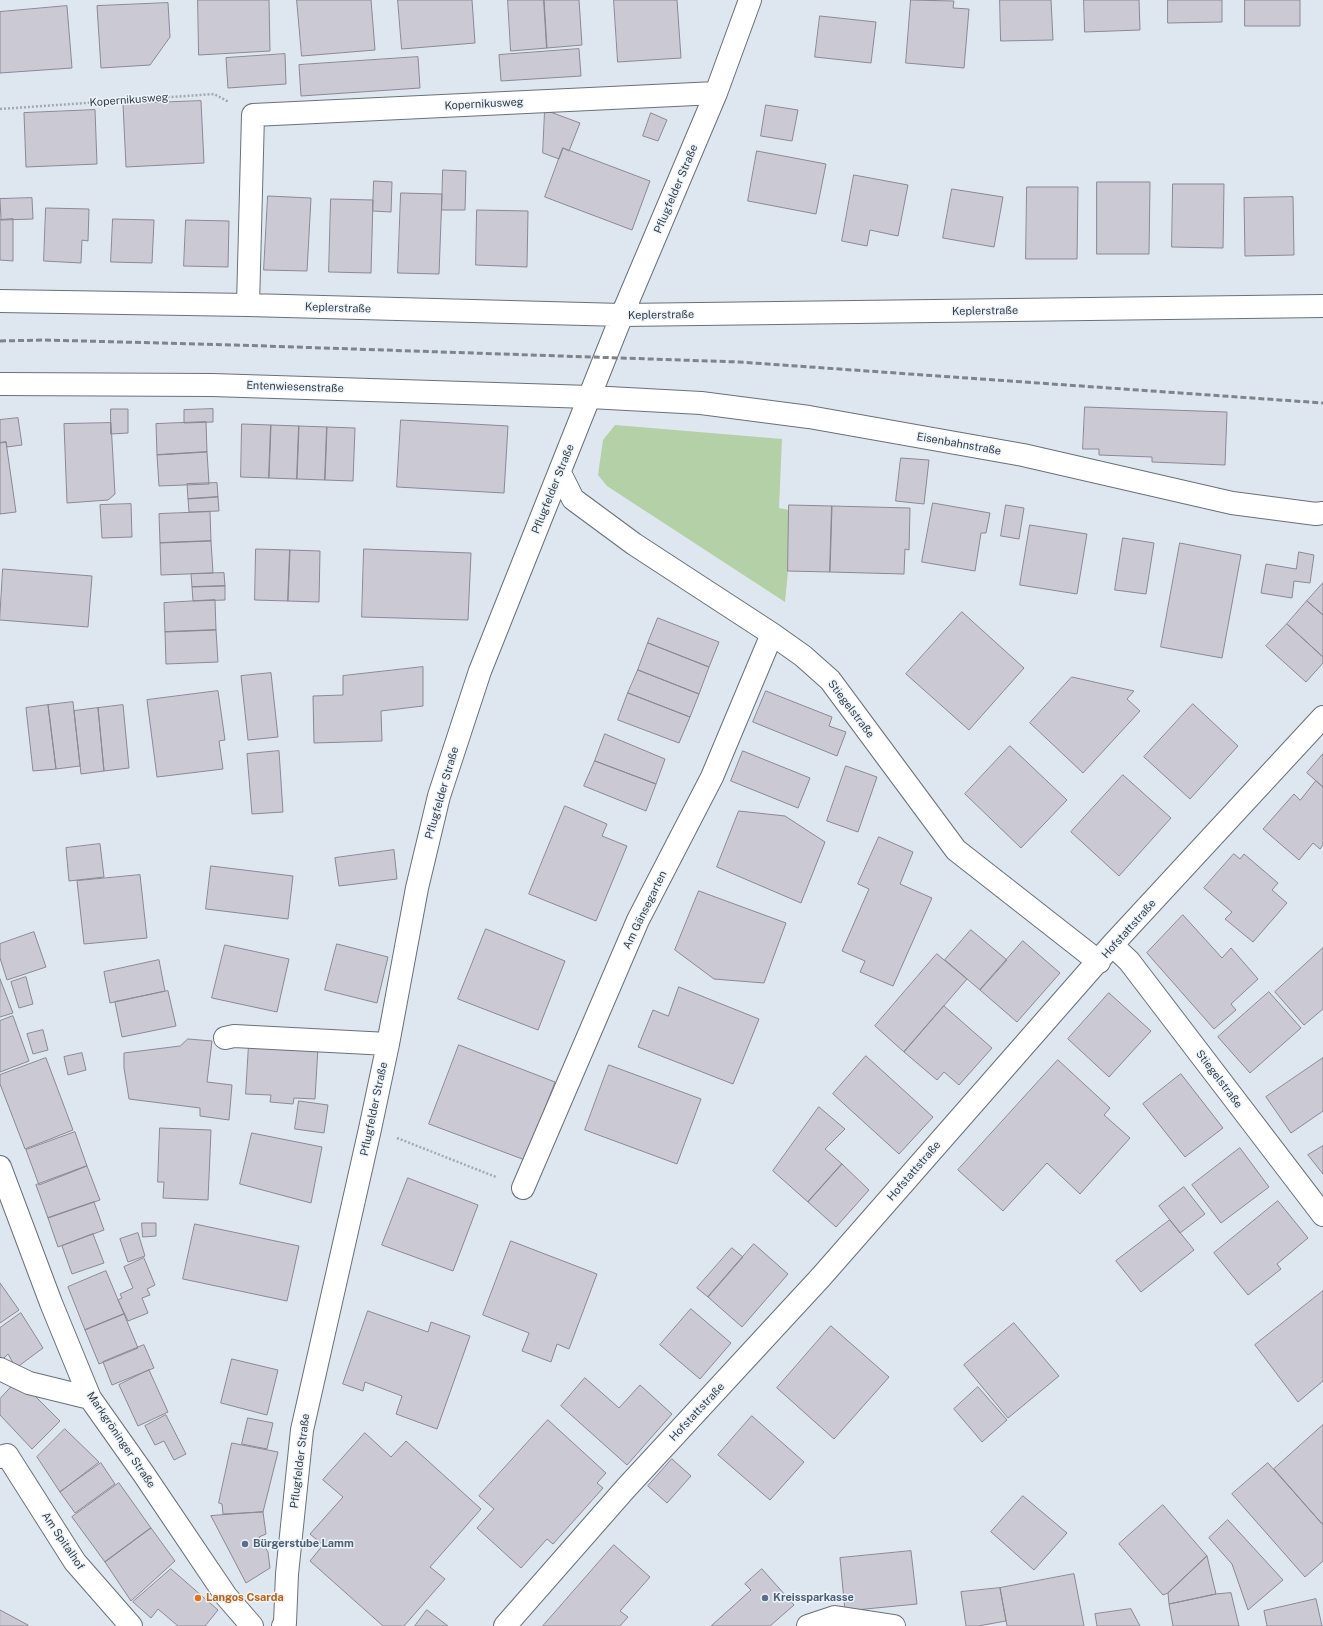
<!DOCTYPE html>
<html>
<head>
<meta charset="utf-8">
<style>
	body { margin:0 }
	canvas { display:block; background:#dee6ef }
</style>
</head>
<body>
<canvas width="1323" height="1626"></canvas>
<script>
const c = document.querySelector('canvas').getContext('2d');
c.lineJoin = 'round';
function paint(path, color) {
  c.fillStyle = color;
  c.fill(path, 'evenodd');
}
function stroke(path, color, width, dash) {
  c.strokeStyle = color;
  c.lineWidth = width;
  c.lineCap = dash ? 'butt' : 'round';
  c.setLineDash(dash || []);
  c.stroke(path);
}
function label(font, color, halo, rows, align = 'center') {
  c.font = font + ' "Public Sans",sans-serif';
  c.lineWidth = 3;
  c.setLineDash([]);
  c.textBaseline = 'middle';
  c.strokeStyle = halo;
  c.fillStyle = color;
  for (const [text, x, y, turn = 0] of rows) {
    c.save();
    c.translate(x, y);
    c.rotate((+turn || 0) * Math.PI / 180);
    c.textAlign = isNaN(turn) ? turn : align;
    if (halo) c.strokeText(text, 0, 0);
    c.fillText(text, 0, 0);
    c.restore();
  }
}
paint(new Path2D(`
	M615 425 782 439 779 508 789 510 788 571 785 602 607 486 598 475 603 440Z`), '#b3d0a6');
const building = new Path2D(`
	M198 0H269L270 51 199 55Z
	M297 0H371L375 50 302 56Z
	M398 0H472L475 43 402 49Z
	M508 0H544L547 48 511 51Z
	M544 0H579L582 45 547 48Z
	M614 0H677L681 58 618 62Z
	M911 0 954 1 953 8 969 9 964 68 906 63Z
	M1000 0H1051L1053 40 1001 41Z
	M1084 0H1139L1140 30 1085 32Z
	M1168 0H1222V22L1168 23Z
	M1245 0H1300V26H1245Z
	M168 3 170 37 150 65 101 68 97 6Z
	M67 6 72 68 0 73V12Z
	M820 16 876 22 871 63 815 57Z
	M579 49 581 76 501 81 499 55Z
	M285 54 286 84 228 88 226 58Z
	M418 57 420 88 301 96 299 65Z
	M201 101 204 163 126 167 123 104Z
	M766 105 798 110 792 141 761 136Z
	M95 110 97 164 26 167 24 113Z
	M545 110 580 123 569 151 563 148 559 159 543 153Z
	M651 113 667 120 658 141 643 136Z
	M563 148 650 181 632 230 545 197Z
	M757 151 826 164 816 214 748 201Z
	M443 170 466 171 465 210H442Z
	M854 175 908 185 898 236 870 230 867 246 842 241Z
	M374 181 392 182 391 212 373 211Z
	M1097 182H1150L1149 254H1097Z
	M1173 184H1224L1223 248 1172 247Z
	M1027 187H1078L1077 259H1026Z
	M952 189 1003 197 994 247 943 238Z
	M401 193 442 194 439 274 398 273Z
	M268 196 311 198 307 271 264 270Z
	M1293 197 1294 255 1245 256 1244 198Z
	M32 198 33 219 1 220 0 199Z
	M331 199 373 200 371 273 329 272Z
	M46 208 89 209 88 241 82 240 81 263 44 261Z
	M477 210 528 211 527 267 476 265Z
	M13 219V261L0 260V220Z
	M113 219 154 220 152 263 111 262Z
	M186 220 229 221 228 267 184 266Z
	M1085 407 1227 412 1225 465 1152 462V457L1099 455V449H1083Z
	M111 409H128V433L111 434Z
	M213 409V422L184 423V410Z
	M18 418 22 445 7 447 6 442 0 443V420Z
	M401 420 508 426 504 493 397 487Z
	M206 422 207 452 157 455 156 424Z
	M111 423 115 494 108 500 67 503 64 424Z
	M242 424 271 425 269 478 241 477Z
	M271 425 299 426 297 479 269 478Z
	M299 426 327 427 325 480 297 479Z
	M327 427 355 428 353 481 325 480Z
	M6 442 16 512 0 514V443Z
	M207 452 209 484 159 486 157 455Z
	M901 458 929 460 924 504 896 501Z
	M217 483 218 497 188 499 187 484Z
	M218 497 219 511 189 512 188 499Z
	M933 503 990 513 986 533H981L975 571 922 562Z
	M131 504 132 537 102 538 100 505Z
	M789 505 832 506 830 572 788 571Z
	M1006 505 1024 508 1019 539 1001 536Z
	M832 506 910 508 909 550 905 549 904 574 830 572Z
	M210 512 211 541 160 543 159 514Z
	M1030 525 1087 534 1077 594 1020 585Z
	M1123 538 1154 543 1146 594 1115 590Z
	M211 541 213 573 161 575 160 543Z
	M1180 543 1241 555 1222 658 1161 647Z
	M256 549 290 550 288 601 255 600Z
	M364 549 471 553 468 620 362 617Z
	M290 550 320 551 319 602 288 601Z
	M1299 552 1314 555 1310 583 1294 581 1292 598 1261 593 1266 564 1296 569Z
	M3 569 92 576 88 627 0 620Z
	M224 573 225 586 192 587 191 574Z
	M1323 583V615L1307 601Z
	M225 586V600L193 601 192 587Z
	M215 600 216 630 165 632 164 603Z
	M1307 601 1323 615V657L1287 624Z
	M962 612 1024 668 969 730 906 674Z
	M658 618 719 642 709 667 648 643Z
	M1287 624 1323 657V663L1306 682 1266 646Z
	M216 630 218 662 166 664 165 632Z
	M648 643 709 667 699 694 638 670Z
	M423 667V706L381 711 382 741 314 743 313 696 343 695V676Z
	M638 670 699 694 690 717 628 693Z
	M271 673 278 737 248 740 241 676Z
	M1072 677 1134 691 1127 699 1140 711 1083 773 1030 723Z
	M218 691 225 740 219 741 223 769 157 777 147 700Z
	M766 691 832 717 829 726 846 732 837 756 753 722Z
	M628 693 690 717 679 743 618 720Z
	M73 702 80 766 56 769 48 705Z
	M1193 704 1238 746 1190 799 1144 757Z
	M48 705 56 769 33 771 26 708Z
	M123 705 129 768 104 771 98 708Z
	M98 708 104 771 81 774 74 711Z
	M605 734 665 759 656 784 595 761Z
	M1010 746 1067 800 1021 848 965 794Z
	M279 751 283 812 252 814 247 754Z
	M743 751 810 778 798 808 731 781Z
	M1323 754V787L1307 773Z
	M595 761 656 784 646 811 584 786Z
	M846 766 877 777 858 832 827 821Z
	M1123 775 1171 818 1119 876 1071 832Z
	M1316 781 1323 787V845L1320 849 1313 843 1299 860 1263 829 1294 794 1300 800Z
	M565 806 607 824 602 836 627 846 596 921 529 894Z
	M739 811 785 816 825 842 801 903 717 867Z
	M879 837 913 852 900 884 932 898 893 986 860 972 865 961 842 951 869 889 858 884Z
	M100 844 104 877 69 881 66 848Z
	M394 850 397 879 339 886 335 858Z
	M1234 854 1240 859 1244 854 1278 883 1272 890 1287 903 1253 942 1225 919 1232 912 1204 888Z
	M211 866 293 876 288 919 206 909Z
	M140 875 147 938 84 944 77 881Z
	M699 891 786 923 764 983 714 979 675 950Z
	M1183 915 1222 958 1231 948 1258 979 1231 1004 1236 1010 1214 1029 1147 953Z
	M486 929 565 961 538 1030 458 999Z
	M971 930 1007 960 980 990 945 960Z
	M34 932 46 967 7 980 0 958V944Z
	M1023 941 1060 973 1017 1022 980 990Z
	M337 944 388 957 377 1003 325 990Z
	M225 945 289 959 277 1012 212 998Z
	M1323 948V1009L1304 1025 1275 992Z
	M937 954 967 979 904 1052 875 1026Z
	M159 960 165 991 110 1003 104 972Z
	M26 977 33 1004 19 1008 11 982Z
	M0 979 13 1013 0 1017Z
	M679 987 759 1019 733 1084 638 1047 653 1010 668 1016Z
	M168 991 176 1026 122 1037 115 1002Z
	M1269 992 1301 1028 1250 1073 1218 1037Z
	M1109 993 1151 1031 1109 1077 1068 1039Z
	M944 1006 992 1048 959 1085 944 1072 937 1080 904 1052Z
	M13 1016 29 1061 0 1072V1021Z
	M43 1030 48 1050 33 1054 27 1034Z
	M188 1039 212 1041 207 1082 232 1085 229 1120 200 1116V1108L129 1099 124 1068V1053L180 1046Z
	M249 1044 318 1047 315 1099 294 1098 293 1104 270 1102 271 1095 246 1094Z
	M459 1045 555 1082 525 1160 429 1124Z
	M82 1053 86 1070 68 1075 64 1057Z
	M866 1056 933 1117 899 1154 833 1094Z
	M46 1058 73 1130 25 1149 0 1084V1075Z
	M1323 1058V1111L1291 1133 1266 1097Z
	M1058 1060 1110 1108 1104 1115 1130 1138 1080 1194 1047 1163 1003 1211 958 1170Z
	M609 1065 701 1099 677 1164 585 1130Z
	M1181 1074 1223 1128 1185 1157 1143 1104Z
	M299 1101 328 1105 324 1133 295 1129Z
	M819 1107 845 1129 825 1149 842 1164 808 1202 773 1171Z
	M160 1128 211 1130 208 1200 163 1198 164 1182H158Z
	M75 1132 87 1166 39 1185 26 1150Z
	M252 1133 322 1147 311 1203 240 1184Z
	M1323 1146V1174L1308 1155Z
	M1240 1148 1269 1187 1221 1223 1192 1185Z
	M842 1164 869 1190 836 1227 808 1202Z
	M87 1166 100 1200 48 1218 36 1185Z
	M408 1178 478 1205 453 1271 382 1245Z
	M1184 1187 1205 1214 1180 1233 1159 1206Z
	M1278 1201 1308 1238 1277 1264 1281 1269 1248 1295 1214 1253Z
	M94 1202 104 1230 58 1247 48 1218Z
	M1170 1220 1194 1250 1141 1292 1116 1261Z
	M142 1223H156V1236L143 1237Z
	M195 1224 299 1246 287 1301 183 1279Z
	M138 1233 145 1256 128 1262 120 1239Z
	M93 1234 104 1263 72 1274 62 1246Z
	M511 1241 597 1274 569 1349 557 1344 551 1362 522 1351 529 1333 483 1315Z
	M754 1244 788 1274 742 1327 708 1297Z
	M732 1248 743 1257 708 1297 697 1288Z
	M144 1258 155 1285 147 1289 150 1295 142 1298 148 1313 128 1321 118 1300 122 1298 120 1294 133 1288 124 1267Z
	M106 1271 124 1314 85 1330 68 1287Z
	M0 1283 19 1310 0 1323Z
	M1323 1291V1381L1298 1402 1255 1345Z
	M691 1309 731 1343 700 1379 660 1345Z
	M368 1311 428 1332 431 1322 470 1336 437 1429 396 1414 402 1396 365 1382 363 1391 343 1384Z
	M21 1313 43 1348 16 1368 8 1354 2 1360 0 1359V1328Z
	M124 1314 138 1348 99 1364 85 1330Z
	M1014 1323 1059 1376 1008 1418 964 1365Z
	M831 1326 889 1377 834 1439 777 1388Z
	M144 1345 154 1368 112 1385 103 1362Z
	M232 1359 278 1370 267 1415 221 1403Z
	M149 1370 168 1412 138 1426 119 1385Z
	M585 1378 619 1408 640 1385 672 1414 627 1465 561 1406Z
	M14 1384 31 1392 60 1421 32 1449 0 1415V1399Z
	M978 1387 1007 1420 982 1442 954 1409Z
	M166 1415 186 1454 174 1460 164 1441 155 1445 145 1426Z
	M752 1416 804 1462 770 1500 718 1455Z
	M248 1418 273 1423 267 1449 242 1444Z
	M548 1420 606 1473 597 1483 603 1488 553 1544 547 1539 521 1568 477 1528 494 1509 479 1496Z
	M1323 1425V1525L1274 1469Z
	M65 1429 99 1462 60 1492 37 1457Z
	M365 1433 391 1457 406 1441 481 1509 430 1567 445 1579 404 1626H383L310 1561 323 1545 310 1534 343 1497 323 1480Z
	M232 1443 278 1452 263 1512 223 1514 222 1504 219 1503Z
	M672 1459 691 1476 667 1503 648 1486Z
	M101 1463 115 1484 75 1513 60 1492Z
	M1268 1463 1323 1525V1561L1305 1577 1232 1494Z
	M119 1483 151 1528 105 1562 72 1517Z
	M1023 1496 1067 1533 1034 1570 991 1532Z
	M1163 1505 1207 1556 1168 1593 1163 1595 1119 1544Z
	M263 1512 266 1534 259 1537 268 1552 270 1568 246 1583 211 1516Z
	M1228 1520 1283 1580 1248 1610 1232 1564 1209 1538Z
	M151 1528 175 1561 131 1601 105 1562Z
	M614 1545 650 1577 620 1611 628 1617 620 1626H543Z
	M911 1551 917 1604 845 1611 840 1558Z
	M1207 1556 1216 1594 1169 1604 1168 1593Z
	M171 1569 218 1610 205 1626H178L158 1609 151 1618 133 1602Z
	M762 1569 794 1605 770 1626H711L751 1590 745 1584Z
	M1074 1574 1084 1626H1007L1000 1588Z
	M1000 1588 1006 1621 978 1626H966L961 1592Z
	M1231 1593 1239 1626H1173L1169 1604 1216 1594Z
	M1316 1599 1322 1626H1267L1264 1611Z
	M1131 1609 1140 1626H1097L1095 1614Z
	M0 1610 28 1625V1626H0Z
	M427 1610 448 1626H415Z`);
paint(building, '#cbc9d3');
stroke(building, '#8b8993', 1);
const minor = new Path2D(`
	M0 301 248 305 622 315 1323 306
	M248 305 253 115 716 93
	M0 384 212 385 590 397 701 403 809 417 1023 455 1232 503 1316 514 1323 513
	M560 473 573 499 634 544 772 634 803 656 830 680 956 850 1099 962
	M1112 945 1129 961 1323 1215
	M225 1038 234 1036 388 1044
	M0 1167 51 1303 90 1398 143 1473 226 1596 252 1626
	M523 1188 638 920 712 777 772 634
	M0 1369 29 1383 90 1398
	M0 1457 7 1455 75 1562 131 1626
	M283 1626 285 1623 287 1574 302 1430 370 1129 388 1044 417 888 439 796 480 671 622 315 716 93 750 0
	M505 1626 626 1488 821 1277 1112 945 1323 717
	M808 1626 835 1617 894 1626`);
stroke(minor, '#697178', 24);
stroke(new Path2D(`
	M0 109 214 94 229 102
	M397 1138 496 1177`), '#a2a9af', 2.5, [2, 2]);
stroke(minor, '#fff', 22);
stroke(new Path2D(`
	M0 341 45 340 235 345 739 362 1323 403`), '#7e848a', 3, [6, 3]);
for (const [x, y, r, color] of [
	[245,1544,4,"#5c6f8a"],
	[198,1598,4,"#e8710a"],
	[765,1598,4,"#5c6f8a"]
]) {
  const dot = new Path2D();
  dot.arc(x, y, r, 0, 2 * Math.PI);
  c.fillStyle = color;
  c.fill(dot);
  stroke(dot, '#ebf4fc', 1.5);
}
label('11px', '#393d40', '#ebf4fc', [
	["Kopernikusweg",129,100,-4],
	["Kopernikusweg",484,104,-3],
	["Pflugfelder Straße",676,189,-67],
	["Keplerstraße",338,308,2],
	["Keplerstraße",985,311,-1],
	["Keplerstraße",661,315,-1],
	["Entenwiesenstraße",295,387,2],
	["Eisenbahnstraße",959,444,10],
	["Pflugfelder Straße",553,489,-68],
	["Stiegelstraße",851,709,53],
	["Pflugfelder Straße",442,793,-74],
	["Am Gänsegarten",645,910,-64],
	["Hofstattstraße",1129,929,-48],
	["Stiegelstraße",1219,1079,53],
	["Pflugfelder Straße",374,1109,-78],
	["Hofstattstraße",914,1171,-49],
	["Hofstattstraße",697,1412,-47],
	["Markgröninger Straße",121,1440,56],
	["Pflugfelder Straße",300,1461,-83],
	["Am Spitalhof",63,1541,56]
]);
label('bold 11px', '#4e5e75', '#ebf4fc', [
	["Bürgerstube Lamm",253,1544],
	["Kreissparkasse",773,1598]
], 'left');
label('bold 11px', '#c56008', '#ebf4fc', [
	["Langos Csarda",206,1598]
], 'left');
</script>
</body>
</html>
